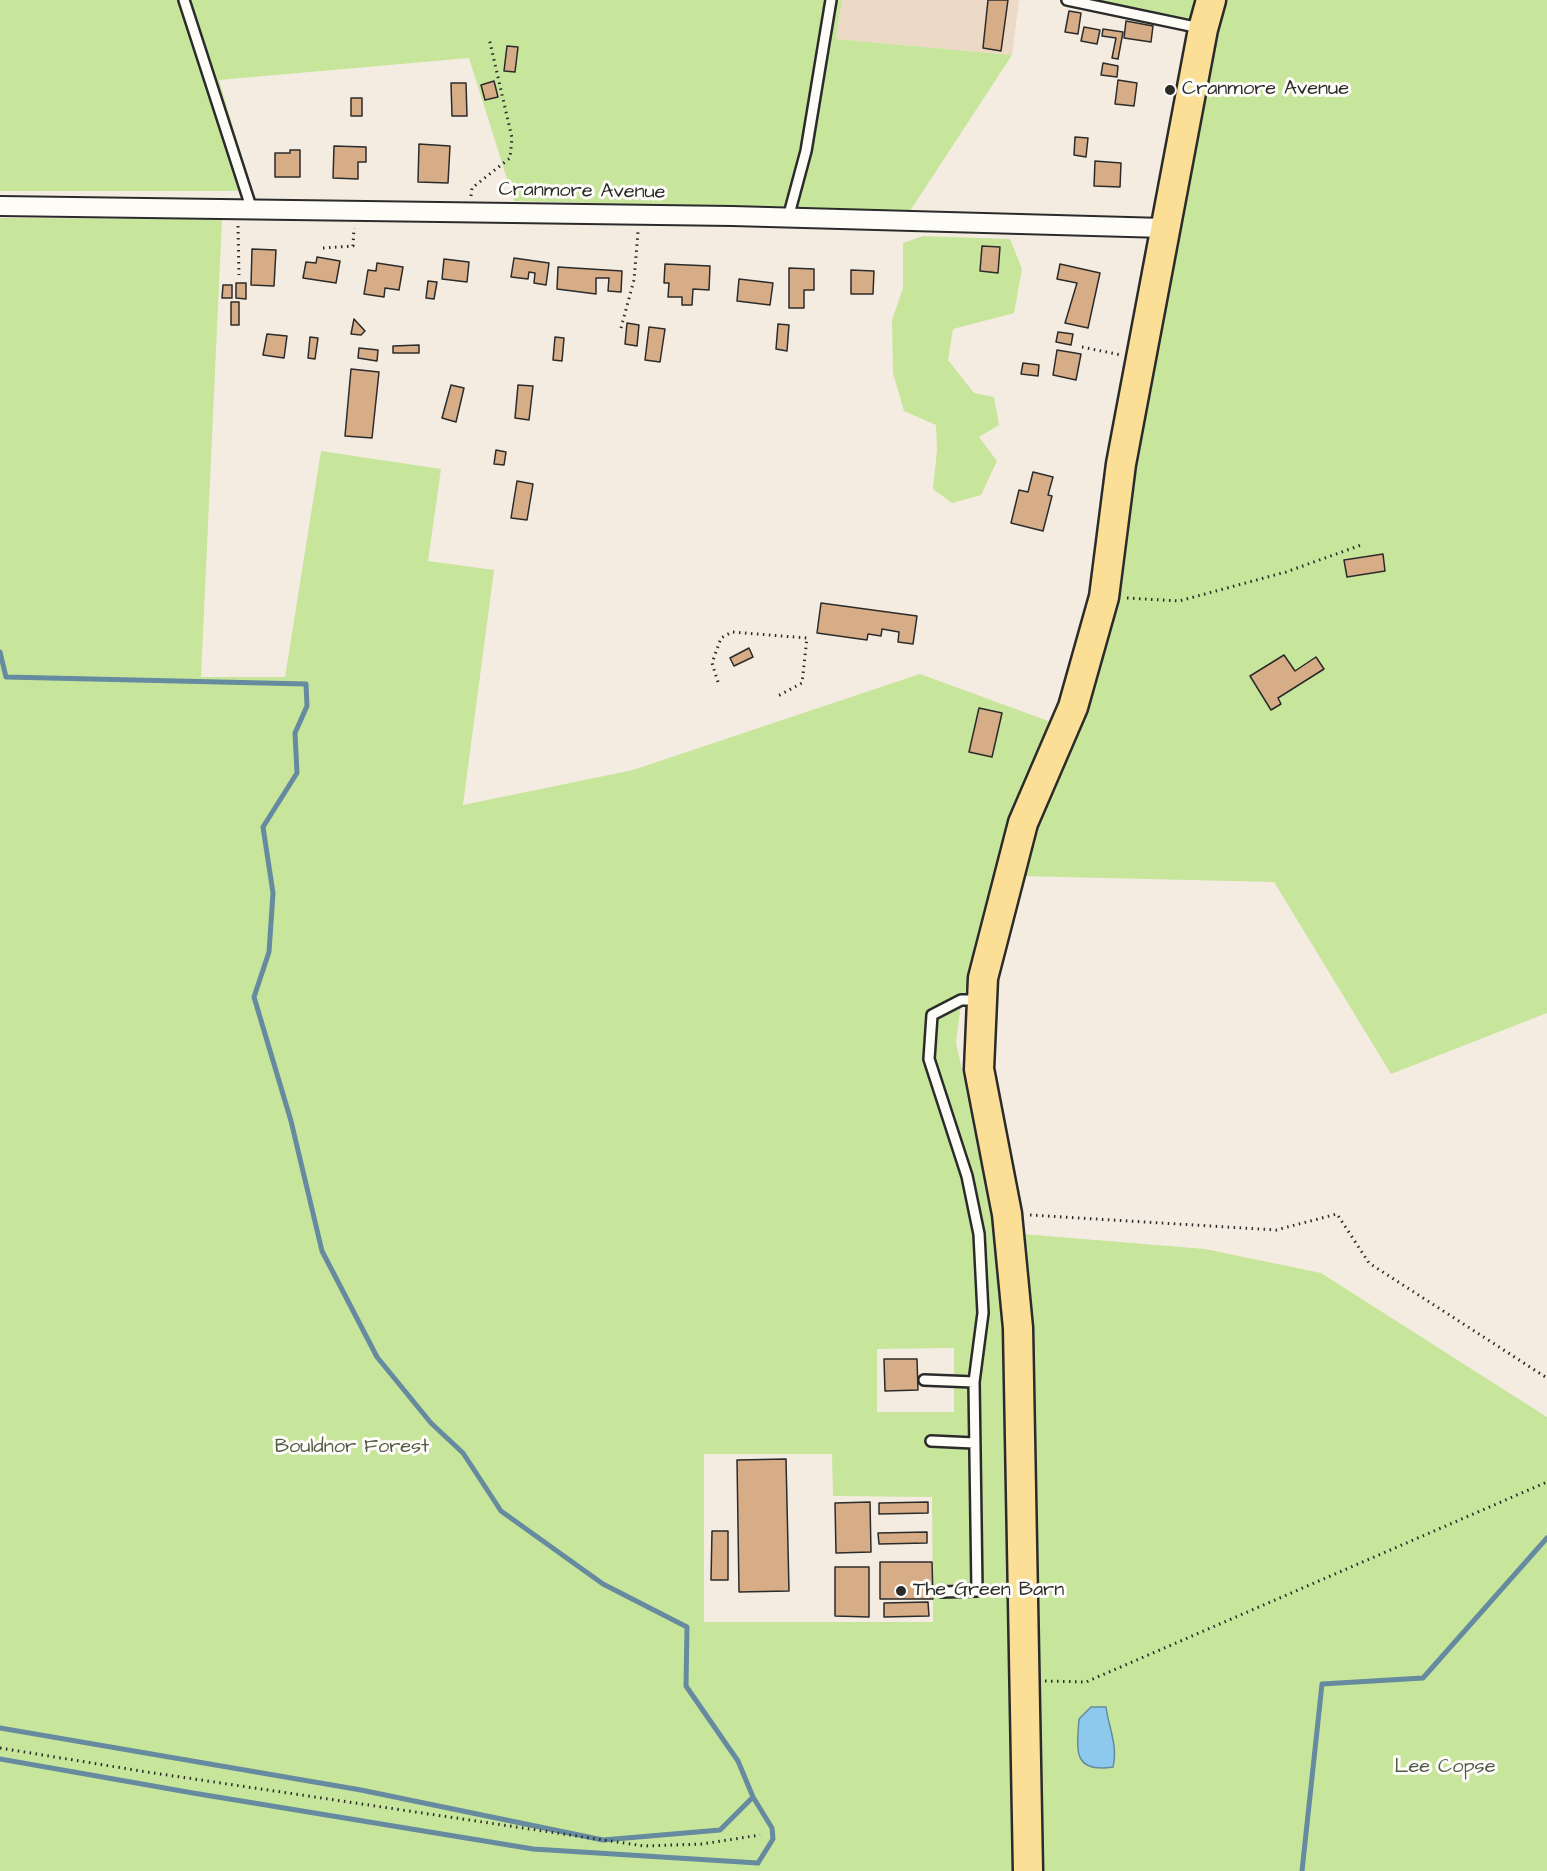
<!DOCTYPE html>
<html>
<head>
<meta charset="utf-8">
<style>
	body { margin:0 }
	canvas { display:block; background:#f5ece1 }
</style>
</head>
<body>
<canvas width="1547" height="1871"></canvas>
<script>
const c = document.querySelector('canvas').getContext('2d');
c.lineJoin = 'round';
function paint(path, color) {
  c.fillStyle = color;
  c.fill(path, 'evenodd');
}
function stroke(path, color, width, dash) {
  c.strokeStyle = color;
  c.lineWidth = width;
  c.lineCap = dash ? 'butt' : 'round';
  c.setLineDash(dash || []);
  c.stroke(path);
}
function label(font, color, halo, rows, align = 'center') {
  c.font = font + ' "Architects Daughter",sans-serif';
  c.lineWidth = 6;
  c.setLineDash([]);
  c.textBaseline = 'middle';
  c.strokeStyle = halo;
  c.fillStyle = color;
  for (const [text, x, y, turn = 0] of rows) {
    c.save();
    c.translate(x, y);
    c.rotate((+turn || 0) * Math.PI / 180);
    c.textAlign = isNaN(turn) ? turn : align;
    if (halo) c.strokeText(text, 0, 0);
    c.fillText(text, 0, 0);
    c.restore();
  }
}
paint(new Path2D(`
	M842 0H1019L1012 55 836 39Z`), '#ecd9c6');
paint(new Path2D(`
	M0 0H842L836 39 1012 55 910 211 514 201 469 58 219 80 252 191H0Z
	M1063 0H1199L1190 32 1062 6Z
	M1221 0H1547V1013L1391 1074 1274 882 1020 876 1131 463Z
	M0 218 222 219 201 677H285L321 451 441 469 428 561 494 570 463 805 633 770 920 674 1054 723 1009 821 960 1011 956 1043 992 1201 1006 1327 1015 1871H0ZM954 1348V1412H877V1349ZM704 1454H832L833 1496 932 1497 933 1622H704Z
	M923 236 1010 239 1022 269 1014 313 953 329 948 360 974 393 994 397 999 425 979 437 997 461 981 495 952 503 933 489 937 450 936 425 904 411 893 373 892 320 903 288V243Z
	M1023 1234 1205 1249 1321 1273 1547 1417V1871H1035Z`), '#c8e59c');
const water = new Path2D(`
	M1091 1707H1106C1109 1729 1118 1745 1113 1767 1072 1773 1077 1750 1079 1719Z`);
paint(water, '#8dc9ed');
stroke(water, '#668a9f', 1.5);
stroke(new Path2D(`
	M0 652 6 677 306 684 307 706 295 733 297 773 263 827 273 893 269 952 254 997 291 1121 322 1251 377 1357 431 1423 463 1453 501 1511 603 1584 687 1627 686 1686 738 1761 753 1797 772 1828 773 1839 758 1863
	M0 1728 361 1790 603 1840 720 1830 753 1797
	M0 1759 193 1793 533 1849 758 1863
	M1302 1871 1322 1684 1423 1678 1547 1538`), '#668a9f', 5);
const building = new Path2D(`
	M988 0H1008L1001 51 983 48Z
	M1069 11 1081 13 1078 34 1065 32Z
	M1126 21 1153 26 1151 42 1124 38Z
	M1084 27 1100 30 1097 44 1081 41Z
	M1103 29 1123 32 1118 59 1112 58 1116 38 1102 36Z
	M507 46 518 47 515 72 504 71Z
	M1103 63 1118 66 1117 77 1101 75Z
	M1118 80 1137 83 1134 106 1115 104Z
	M494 81 498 97 485 100 481 85Z
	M451 83H466L467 116H452Z
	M351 98H362V116H351Z
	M1075 137 1088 138 1086 157 1074 155Z
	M419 144 450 146 448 183 418 182Z
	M334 146 366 147V162H358V179L333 178Z
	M290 150H300V177H275V153H290Z
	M1095 161 1121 163 1120 187 1094 186Z
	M982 246 1000 247 998 273 980 271Z
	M252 249 276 250 274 286 251 285Z
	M317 257 340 261 336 283 303 278 306 262 316 263Z
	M514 258 549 263 546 285 534 283 535 273 529 272 528 279 511 277Z
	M444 259 469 262 467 282 442 279Z
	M377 263 403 267 399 290 385 288 384 297 364 294 368 270 376 271Z
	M665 264 710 266 709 290 693 289 692 305H682V297H668L669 283H664Z
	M1060 264 1100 273 1088 328 1065 323 1077 283 1057 279Z
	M558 267 622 271 621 292 608 291 609 278H596V294L557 289Z
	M789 268 814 269V290H804V308H789Z
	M851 270 874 271 873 294H851Z
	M739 279 773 283 770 305 737 301Z
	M428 281 437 282 434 299 426 298Z
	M236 283H246V299L236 298Z
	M223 285H232V298H222Z
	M231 302H239V325H231Z
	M354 319 365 331 361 335 351 334Z
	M627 323 639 325 637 346 625 344Z
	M778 324 789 325 787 351 776 349Z
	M649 327 665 329 660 362 645 360Z
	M1058 332 1073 334 1071 345 1056 342Z
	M267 334 287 336 284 358 263 355Z
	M310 337 318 338 315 359 308 358Z
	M555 337 564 338 562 361 553 360Z
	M419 345V353H393V346Z
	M359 348 378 350 377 361 358 358Z
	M1057 350 1081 354 1076 380 1053 375Z
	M1023 363 1039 365 1038 376 1021 374Z
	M351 369 379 372 372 438 345 436Z
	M451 385 464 388 456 422 442 418Z
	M518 385 533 386 529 420 515 418Z
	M496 450 506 452 504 465 494 464Z
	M1033 472 1053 477 1048 495 1052 496 1043 531 1011 523 1019 490 1028 492Z
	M517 481 533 484 527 520 511 518Z
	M1383 554 1385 571 1347 577 1344 560Z
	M821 603 917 616 913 644 898 642 899 632 882 629 881 636 868 634 867 640 817 633Z
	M749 648 753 657 734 666 730 658Z
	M1284 655 1295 671 1316 657 1324 669 1278 698 1281 704 1271 710 1250 676Z
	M979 708 1002 713 992 757 969 752Z
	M884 1359H917L918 1390 885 1391Z
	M786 1459 789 1591 739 1592 737 1460Z
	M870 1502 871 1552 836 1553 835 1503Z
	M928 1502V1513L879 1514V1503Z
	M712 1531H728V1580H711Z
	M927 1532V1543L879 1544 878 1533Z
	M880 1562H932L933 1599H880Z
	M835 1567H869V1617L835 1616Z
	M928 1602 929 1616 884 1617V1603Z`);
paint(building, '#d6ad87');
stroke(building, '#2b2b2b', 1.5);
const lane = new Path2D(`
	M184 0 252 210
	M1067 0 1200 28
	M788 218 806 151 831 0
	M924 1380 974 1382
	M931 1441 974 1443
	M942 1592 977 1591 974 1382 983 1313 979 1234 967 1176 929 1059 932 1015 961 1000H979`);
const street = new Path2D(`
	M0 206 732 216 1164 228`);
const primary = new Path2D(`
	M1028 1871 1018 1328 1007 1214 979 1069 983 978 1023 823 1073 707 1104 597 1121 464 1203 29 1211 0`);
stroke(lane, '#2b2b2b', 14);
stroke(street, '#2b2b2b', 22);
stroke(primary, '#2b2b2b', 33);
stroke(new Path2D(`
	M471 196 472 188 510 158 512 138 489 38
	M238 226 239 275
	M323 248 353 246 354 228
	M621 328 634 280 638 232
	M1082 347 1121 355
	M1127 598 1179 601 1286 572 1364 544
	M718 682 712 663 721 638 732 632 807 638 802 683 776 697
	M1030 1215 1276 1230 1337 1214 1369 1263 1547 1378
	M1045 1681 1086 1682 1547 1482
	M0 1748 147 1772 644 1846 702 1844 760 1835`), '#2b2b2b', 3, [1.5, 4.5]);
stroke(lane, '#fdfcf7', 9);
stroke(street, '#fdfcf7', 18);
stroke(primary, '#fbdf96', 28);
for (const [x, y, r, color] of [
	[1170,90,6,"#2b2b2b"],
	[901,1591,6,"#2b2b2b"]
]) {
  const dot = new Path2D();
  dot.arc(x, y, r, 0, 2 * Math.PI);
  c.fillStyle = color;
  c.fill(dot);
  stroke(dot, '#fdfcf7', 2);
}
label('20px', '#2b2b2b', '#fdfcf7', [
	["Cranmore Avenue",1182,90],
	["The Green Barn",913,1591]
], 'left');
label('20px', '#2b2b2b', '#fdfcf7', [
	["Cranmore Avenue",582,192,1]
]);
label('20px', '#525a47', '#fdfcf7', [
	["Bouldnor Forest",352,1448],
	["Lee Copse",1445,1768]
]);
</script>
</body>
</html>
